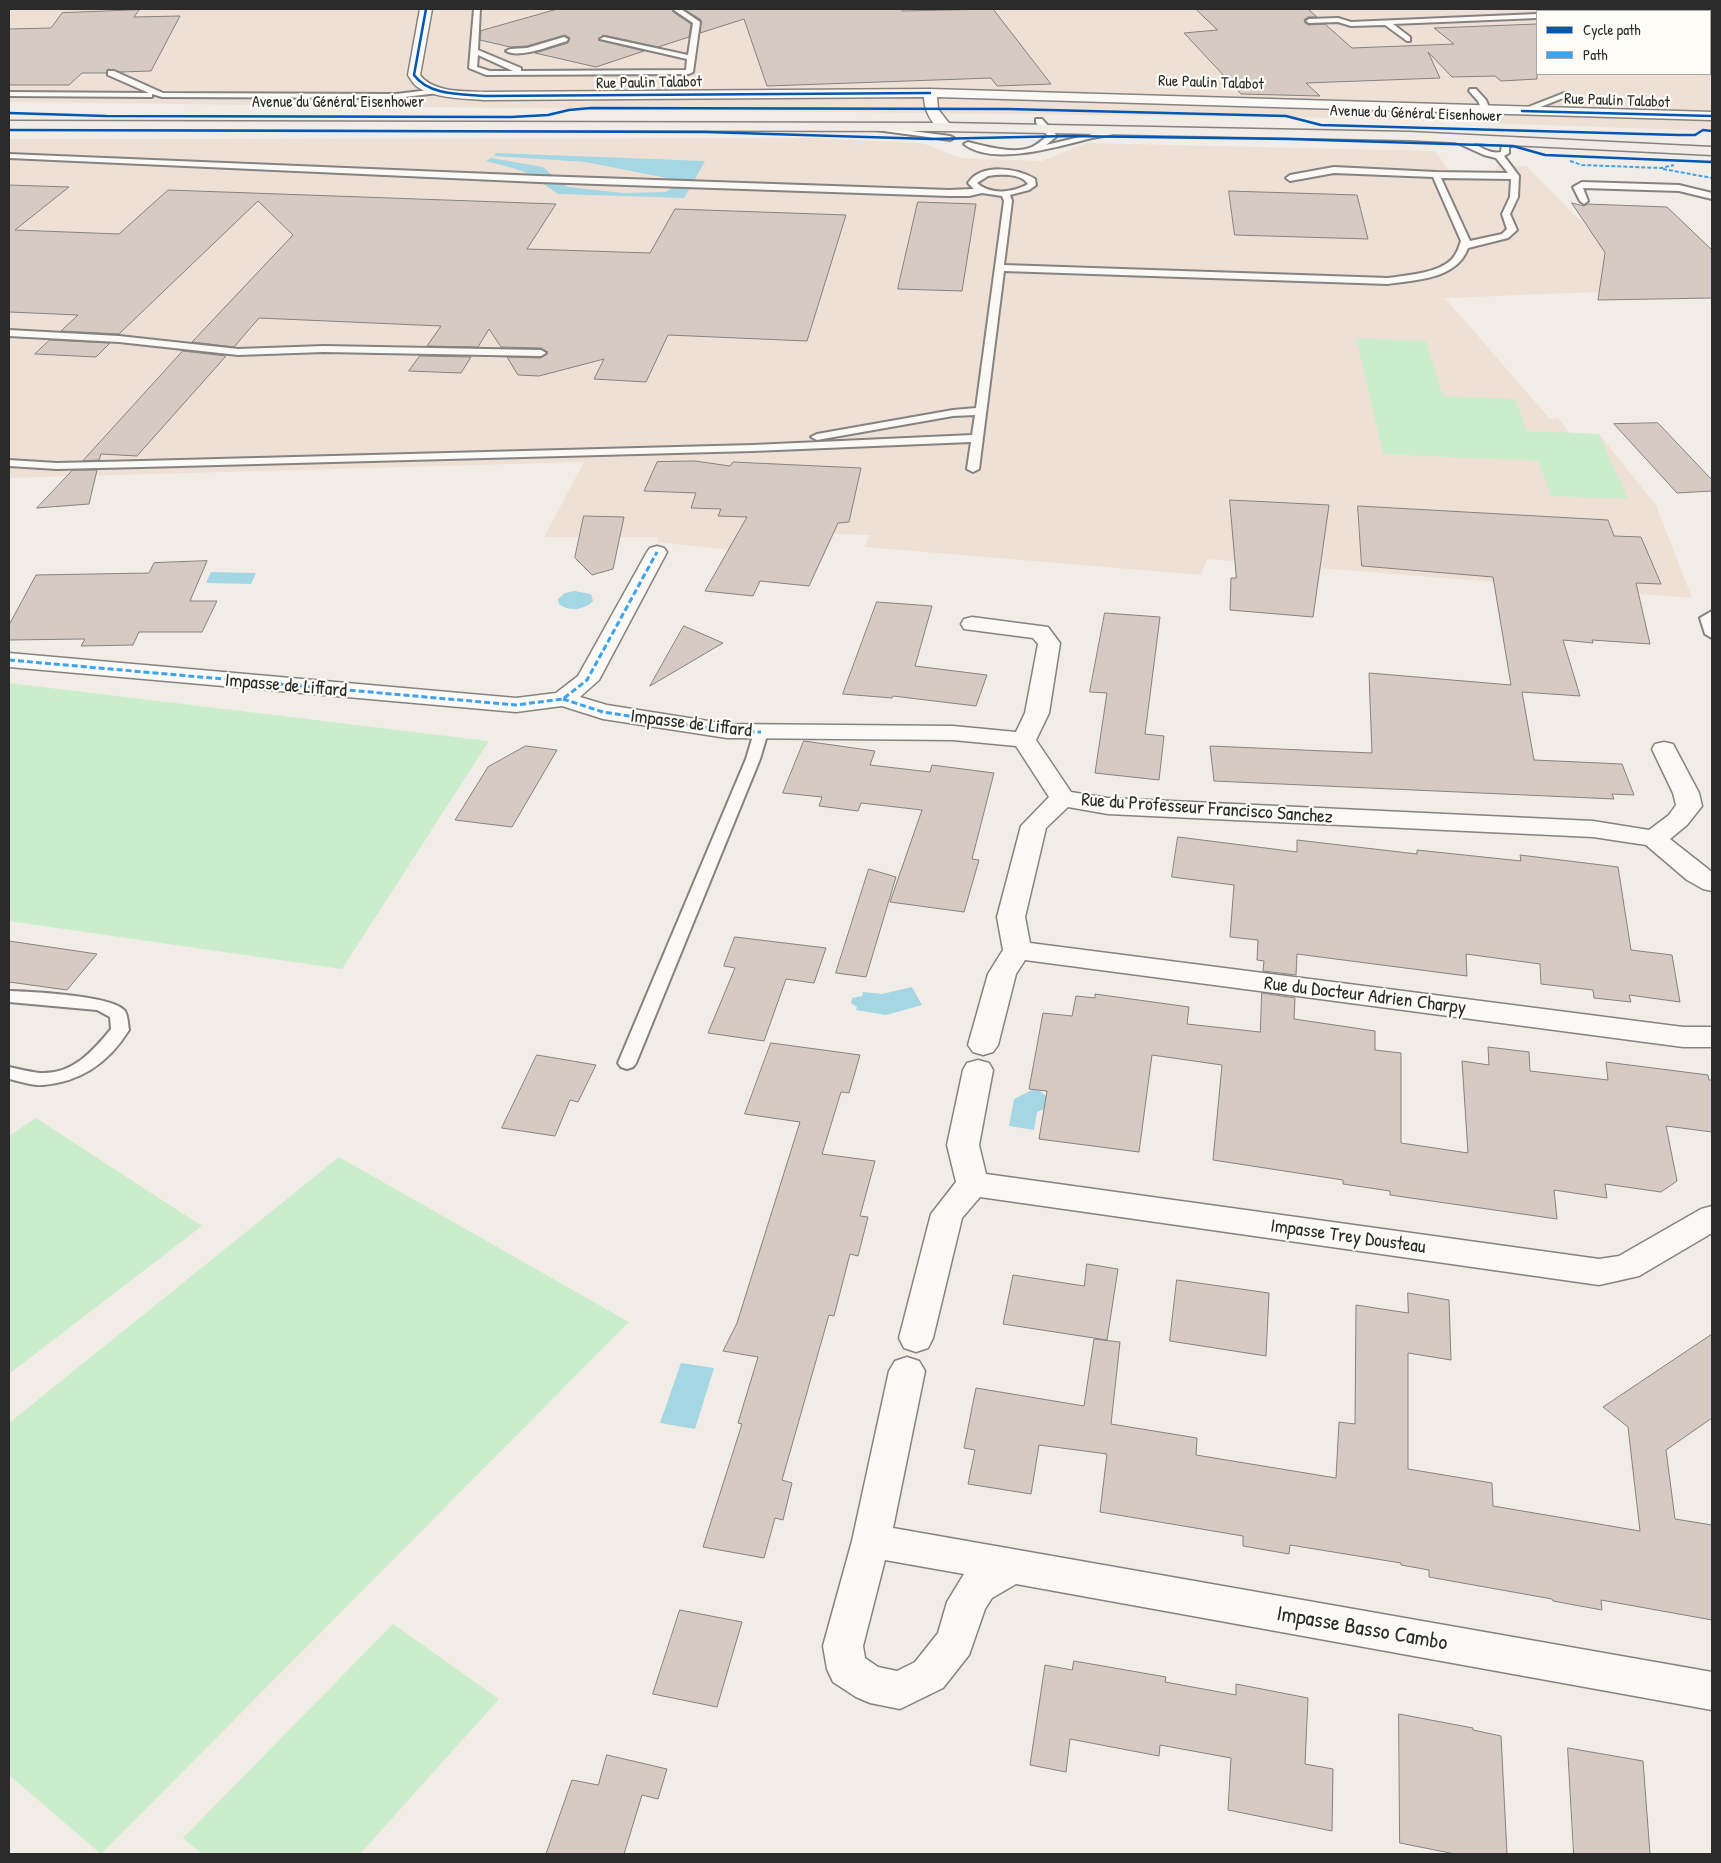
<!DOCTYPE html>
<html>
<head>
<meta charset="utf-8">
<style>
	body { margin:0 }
	#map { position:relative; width:1721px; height:1863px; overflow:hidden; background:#f2ece7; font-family:"Patrick Hand",sans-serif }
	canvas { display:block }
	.frame { position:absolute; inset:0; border:10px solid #2b2b2b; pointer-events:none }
	.legend { position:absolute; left:1536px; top:10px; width:175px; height:65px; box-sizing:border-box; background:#fdfcf7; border:1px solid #a9a8a5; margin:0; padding:6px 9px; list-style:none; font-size:15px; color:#2b2b2b }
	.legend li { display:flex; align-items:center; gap:10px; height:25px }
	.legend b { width:25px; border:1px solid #a9a8a5 }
</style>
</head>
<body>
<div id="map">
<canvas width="1721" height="1863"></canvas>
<div class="frame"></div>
<ul class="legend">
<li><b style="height:6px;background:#0057b8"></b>Cycle path</li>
<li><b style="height:6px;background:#3ea3eb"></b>Path</li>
</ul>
</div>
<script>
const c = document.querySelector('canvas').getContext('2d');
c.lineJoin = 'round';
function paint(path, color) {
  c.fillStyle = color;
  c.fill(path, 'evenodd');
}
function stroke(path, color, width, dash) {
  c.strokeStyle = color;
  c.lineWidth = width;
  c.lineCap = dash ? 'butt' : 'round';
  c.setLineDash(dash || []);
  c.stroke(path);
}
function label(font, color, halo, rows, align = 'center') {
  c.font = font + ' "Patrick Hand",sans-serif';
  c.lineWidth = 4.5;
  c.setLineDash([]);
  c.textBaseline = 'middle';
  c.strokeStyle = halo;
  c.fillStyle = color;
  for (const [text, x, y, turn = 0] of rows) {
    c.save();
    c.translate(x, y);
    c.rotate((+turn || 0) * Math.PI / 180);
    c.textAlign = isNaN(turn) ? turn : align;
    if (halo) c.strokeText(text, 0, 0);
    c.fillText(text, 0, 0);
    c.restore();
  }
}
paint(new Path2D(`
	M9 9H1712V131L1341 118 9 102ZM1537 11H1710V74H1537Z
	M813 138 922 143 960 158 1042 161 1087 143 1435 151 1450 172 1495 173 1496 166H1526L1589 229 1603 250 1606 256 1599 292 1445 298 1550 419 1558 418 1570 433 1599 434 1656 505 1692 598 1207 559 1201 575 864 547 870 535 833 534 822 560 657 542 658 537H544L584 462 9 478V139Z`), '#efe0d6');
paint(new Path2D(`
	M1356 338 1426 341 1443 396 1515 399 1527 431 1599 434 1628 499 1551 496 1538 461 1383 454Z
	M9 683 489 741 342 969 9 921Z
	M36 1118 202 1226 9 1374V1136Z
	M339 1157 629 1322 101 1854 9 1775V1423Z
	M393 1624 499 1699 360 1854H202L183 1838Z`), '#ccedcc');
paint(new Path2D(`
	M496 153 705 161 694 181 677 180 585 162 494 156Z
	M491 158 543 167 553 176 533 175 513 168 486 161Z
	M542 183H562L568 187 624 193 666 192 673 187 690 188 684 198 558 194Z
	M211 572 256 573 251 584 206 583Z
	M574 591 591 594 593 601C585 610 568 612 559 604L558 599 565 593Z
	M912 987 922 1005 886 1015 856 1010 857 1007 851 1003 852 998 862 996 863 992 882 994Z
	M1034 1089 1040 1091 1055 1104 1037 1112 1034 1130 1009 1126 1014 1099Z
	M681 1363 714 1368 695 1429 660 1423Z`), '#a4d6e4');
const building = new Path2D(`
	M558 9H673V12L691 24 689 37 658 47 603 35 598 40 644 51 596 67 535 53 568 43 570 38 565 35 527 46 510 47 480 40 481 31Z
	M684 9H901L902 11 993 9 1051 84 997 86 991 78 767 86 744 19 700 33 701 20Z
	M1196 9H1308L1317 17H1308L1304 20 1305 23 1309 25 1325 24 1352 48 1454 44 1434 28 1537 24V79L1501 81 1495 76 1452 77 1428 52 1440 78 1306 83 1320 96 1241 94 1184 33 1217 30Z
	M139 10 134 17 180 16 151 71 121 72 108 69 106 73H82L69 85H9V29L51 28 62 13Z
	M9 185 69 187 15 230 119 234 168 190 556 204 527 249 650 253 675 209 846 215 807 341 668 335 646 382 594 379 604 359 539 376 518 375 507 357 541 358 548 352 541 348 501 347 489 329 478 347 427 346 441 326 259 318 234 347 192 342 293 235 258 201 119 334 61 331 78 315 9 312Z
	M1229 191 1357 195 1368 239 1235 235Z
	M918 202 976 204 962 291 898 289Z
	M1572 203 1584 206 1587 204 1667 207 1712 250V298L1598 300 1605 253Z
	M50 340 110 343 96 357 35 354Z
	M183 351 226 356 137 456 101 454 99 460 83 461Z
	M420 356 471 357 461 373 409 371Z
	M1658 423 1712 480V491L1677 493 1614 424Z
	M695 461 730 466 733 462 861 468 849 522 838 523 809 586 760 581 753 596 705 591 747 517 718 516 721 509 691 508 696 493 644 491 657 462Z
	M73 470H97L89 504 37 508Z
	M1230 500 1329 505 1313 617 1230 610 1231 578H1236Z
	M1358 506 1608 520 1614 536 1641 537 1661 584 1636 583 1650 644 1592 640 1593 643 1563 640 1580 696 1522 692 1534 760 1622 764 1634 795 1612 794 1614 799 1214 781 1210 746 1372 753 1369 673 1511 685 1493 577 1362 566Z
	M584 516 624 517 613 569 592 575 575 558Z
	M207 561 190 601H217L202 632H139L133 645 81 646 85 639 9 640V625L36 575 149 573 154 563Z
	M877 602 932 606 915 666 987 675 976 706 893 696 892 698 843 694Z
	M1105 613 1160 617 1145 734 1164 736 1159 780 1095 773 1107 693 1090 692Z
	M684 626 723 643 650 686Z
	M804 741 875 751 870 765 930 772 932 765 994 773 972 859 979 860 964 912 890 902 922 810 861 803 858 811 819 806 822 797 783 793Z
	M526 746 557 750 512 827 455 820 488 767Z
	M1178 837 1297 852V840L1417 854V850L1521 861 1520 855 1618 867 1631 950 1672 955 1680 1002 1629 995 1631 1002 1594 998 1593 990 1541 984 1540 964 1466 954 1467 976 1297 954 1296 975 1263 971 1264 961 1257 960 1258 940 1230 937 1234 885 1172 877Z
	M869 869 896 877 866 977 836 973Z
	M735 937 826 948 814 983 786 979 764 1041 708 1033 735 968 724 966Z
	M9 941 97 954 67 990 9 982Z
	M1262 993 1295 998 1294 1019 1375 1031V1050L1401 1053V1143L1468 1153 1462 1061 1489 1065 1488 1047 1529 1052 1530 1071 1608 1080 1606 1062 1708 1075 1709 1080H1712V1132L1666 1126 1677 1181 1661 1192 1605 1184 1607 1198 1554 1190 1557 1219 1390 1195V1191L1343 1184V1180L1213 1160 1222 1065 1152 1055 1139 1152 1039 1139 1047 1091 1029 1089 1043 1013 1072 1016 1076 996 1095 998V994L1189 1007 1187 1024 1260 1032Z
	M771 1043 860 1055 849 1093 841 1092 822 1154 875 1161 860 1216 868 1217 858 1256 850 1254 834 1316 829 1315 782 1480 792 1483 783 1520 775 1518 764 1558 703 1547 742 1424 738 1423 758 1357 723 1351 737 1323 800 1122 745 1114Z
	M537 1055 596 1065 578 1102 570 1100 555 1136 502 1128Z
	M1087 1264 1118 1269 1107 1340 1003 1324 1013 1275 1084 1286Z
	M1177 1280 1269 1293 1266 1356 1170 1341Z
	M1408 1293 1449 1300 1451 1360 1408 1353V1469L1492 1483 1493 1506 1640 1531 1628 1427 1603 1407 1712 1334V1418L1666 1450 1675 1519 1712 1525V1620L1601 1600 1602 1610 1553 1601 1552 1599 1429 1577V1570L1401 1565V1563L1290 1545 1289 1554 1243 1546V1536L1100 1512 1107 1454 1039 1445 1031 1494 968 1484 975 1450 964 1448 976 1388 1084 1406 1094 1339 1120 1342 1111 1424 1197 1438 1196 1455 1336 1478 1339 1422 1355 1424 1356 1305 1408 1313Z
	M680 1610 742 1622 717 1707 653 1694Z
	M1074 1661 1166 1677 1165 1682 1236 1695V1684L1308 1698 1305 1764 1333 1769 1332 1831 1228 1810 1231 1758 1160 1745 1159 1756 1070 1739 1066 1772 1030 1765 1045 1665 1072 1670Z
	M1399 1714 1473 1728V1730L1501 1736 1507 1854H1455L1400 1843Z
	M1568 1748 1643 1761 1650 1854H1574Z
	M607 1755 667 1769 658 1799 642 1795 624 1854H546L572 1780 598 1785Z`);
paint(building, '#d6cac3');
stroke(building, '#858280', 1);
const lane = new Path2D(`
	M474 9H480L478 50 521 68V71L686 70 687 59 600 39 604 37 688 55 693 23 674 10 681 9 700 22 693 72 689 74 486 75 469 68ZM478 55 513 71H490L477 67Z
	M1571 9H1580L1577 11H1568Z
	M1537 14V18L1393 24 1410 37V41H1407L1385 25 1351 26 1338 22 1309 23 1306 21 1309 19 1338 18 1351 22Z
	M564 37 568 39 567 41C553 45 519 59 506 51L510 49 527 48Z
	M108 71H114L163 93 396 94 438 89 442 91 438 93 396 98 162 97 152 94V97H149L9 96V92L149 93 108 75Z
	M1470 89H1476L1486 100 1490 110 1489 112H1483L1478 101 1469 91Z
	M1564 93 1571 95 1525 113 1518 111Z
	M1036 119H1042L1057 136 1046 145 1118 128 1122 130C1115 135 1102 136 1092 138 1059 146 993 167 964 144L968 142C985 146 1014 155 1032 147 1037 145 1043 139 1048 136L1036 123Z
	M873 126 950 136 954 138 950 140 876 130 872 128Z
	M1451 136C1469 134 1483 156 1501 152L1502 144 1516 138H1522V142L1509 147V153L1504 156 1519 176 1518 197 1510 214 1517 230 1508 238 1468 248C1457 279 1416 280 1388 284L1004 271 979 469 973 472 967 469 971 442 753 451 142 467 57 469 9 466V460L57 463 142 461 753 445 972 435 975 415 953 416 817 440 811 437 817 434 953 410 976 408 1004 201 1002 196 982 193 969 196H949L539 182 9 158V154L539 176 949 190 974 189 968 183C981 163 1017 168 1035 179L1036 185 1029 190 1010 195 1012 201 1004 265 1388 278C1407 275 1445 273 1455 255 1458 251 1459 246 1461 241L1433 177 1334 173 1290 181 1286 178 1290 175 1334 167 1436 172 1508 173 1496 158 1484 155 1451 140ZM988 176C1000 174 1021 173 1028 184 1013 193 990 195 977 183ZM1441 178 1511 179 1510 197 1502 214 1507 229 1502 234 1470 241Z
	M1582 182 1679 185 1712 193V199L1679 191 1583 188 1588 201 1584 204 1580 201 1573 187Z
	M9 330 119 336 238 349 324 346 541 350 546 353 541 356 324 352 238 355 119 342 9 336Z
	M1712 611V638L1705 634 1700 618Z
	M761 728 766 729 768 732 760 759 636 1063 633 1067 627 1069 621 1067 618 1063 746 759 754 732 756 729Z
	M9 991C31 992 112 995 125 1011 128 1016 128 1025 129 1030 109 1062 81 1082 43 1085 33 1086 19 1081 9 1079V1067C19 1069 30 1072 40 1073 72 1075 93 1051 111 1029L110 1017 97 1010 9 1002Z`);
const street = new Path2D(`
	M420 9H432L420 75C433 93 465 91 485 92L930 89 1712 112V120L937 97 938 109 952 127 945 131C932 128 924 109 924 97L485 100C467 99 429 98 415 85 412 82 410 78 408 75Z
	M657 546 664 548 667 552 599 680 580 697 607 705 727 724 953 726 1016 732 1025 713 1038 644 1033 638 964 629 961 624 964 619 972 617 1048 627 1060 643 1049 713 1036 740 1071 792 1108 798 1593 821 1649 830 1669 815 1676 805 1673 793 1652 749 1655 744 1664 742 1673 744 1699 793 1702 806 1687 825 1670 839 1712 872V891L1703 889 1687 880 1646 845 1593 837 1108 814 1068 807 1046 828 1025 917 1030 943 1683 1027H1712V1047H1683L1025 960 1016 974 998 1045 993 1052 983 1055 973 1052 968 1045 988 974 1003 950 997 917 1021 826 1049 797 1016 746 953 740 727 738 603 719 562 706 516 712 9 667V653L516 698 556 693 578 676 647 552 650 548Z
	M978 1060 989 1063 993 1070 979 1145 986 1174 1599 1259 1619 1256 1701 1209 1712 1206V1233L1639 1276 1599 1285 980 1197 962 1218 933 1338 928 1348 916 1352 904 1348 899 1338 931 1214 956 1182 947 1145 963 1070 967 1063Z
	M907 1357 919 1361 925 1371 893 1528 1712 1672V1710L1016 1584 992 1598 985 1609 969 1655 943 1688 900 1709 870 1703 856 1697 833 1682 827 1669 823 1646 852 1541 889 1371 895 1361ZM885 1560 964 1574 947 1602 938 1633 915 1662 897 1671 878 1667 865 1658 863 1646Z`);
const primary = new Path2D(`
	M9 121 945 123 1409 132 1712 147V155L1409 140 945 131 9 129Z`);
stroke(lane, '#858280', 4);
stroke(street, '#858280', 3);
stroke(primary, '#858280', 3);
paint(lane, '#faf9f6');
paint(street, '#faf9f6');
paint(primary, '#f1ece5');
stroke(new Path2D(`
	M1570 161 1582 165 1661 168 1674 165
	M1663 169 1712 178`), '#3ea3eb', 2, [4, 2]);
stroke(new Path2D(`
	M9 660 516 705 563 699 587 680 657 552
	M563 699 603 712 727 731 761 732`), '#3ea3eb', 3, [6, 3]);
stroke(new Path2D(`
	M426 9 414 75C429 96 462 94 485 96L930 93
	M1522 111 1712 116
	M9 113 106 116 511 117 548 115 569 110 591 108 1008 109 1286 116 1321 125 1679 135H1695L1703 130 1712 131
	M9 130 706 132 931 139 1068 136 1289 139 1513 146 1545 155 1712 162`), '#0057b8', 2.5);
label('16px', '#2b2b2b', '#fdfcf7', [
	["Rue Paulin Talabot",649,83,-1],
	["Rue Paulin Talabot",1211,83,2],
	["Rue Paulin Talabot",1617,101,2],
	["Avenue du Général Eisenhower",338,103],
	["Avenue du Général Eisenhower",1416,114,2]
]);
label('19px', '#2b2b2b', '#fdfcf7', [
	["Impasse de Liffard",286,686,5],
	["Impasse de Liffard",691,724,7],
	["Rue du Professeur Francisco Sanchez",1207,809,4],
	["Rue du Docteur Adrien Charpy",1365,996,7],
	["Impasse Trey Dousteau",1348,1237,8]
]);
label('22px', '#2b2b2b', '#fdfcf7', [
	["Impasse Basso Cambo",1362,1629,10]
]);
</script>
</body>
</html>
